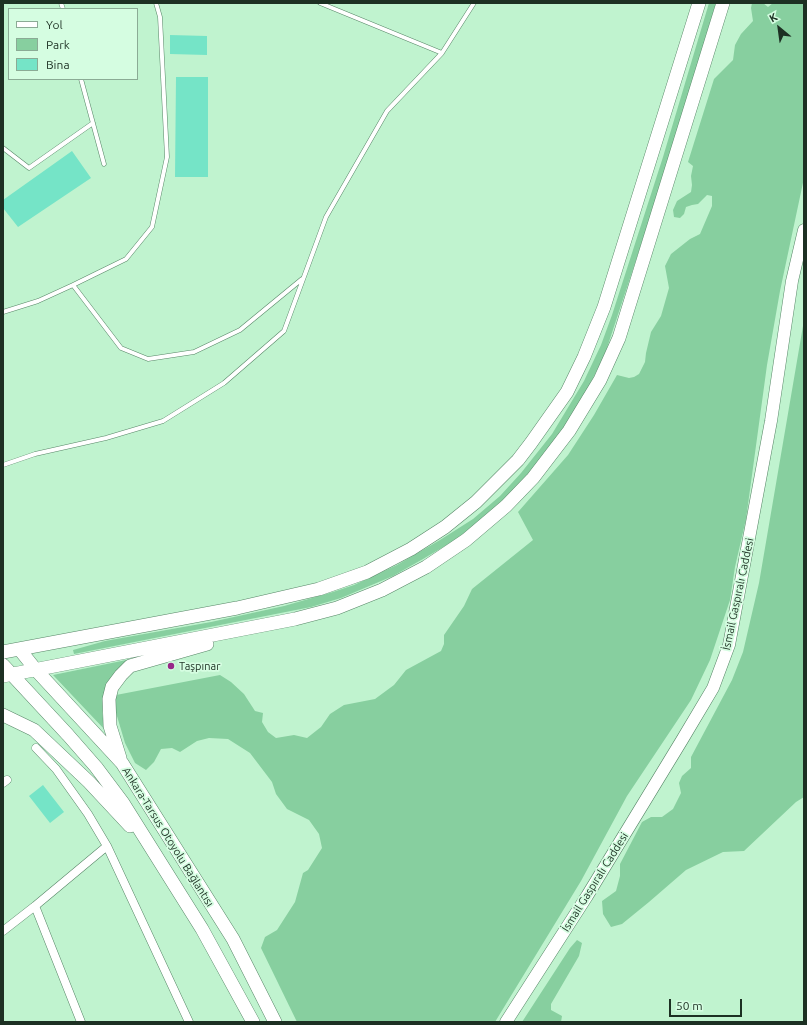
<!DOCTYPE html>
<html>
<head>
<meta charset="utf-8">
<style>
	body { margin:0 }
	#map { position:relative; width:807px; height:1025px; overflow:hidden; background:#c0f3cf; font-family:Ubuntu,sans-serif }
	canvas { display:block }
	.frame { position:absolute; inset:0; border:4px solid #1d3023; pointer-events:none }
	.legend { position:absolute; left:8px; top:8px; width:130px; height:72px; box-sizing:border-box; background:#d5fde1; border:1px solid #8bab95; margin:0; padding:5px 7px; list-style:none; font-size:12px; color:#1d3023 }
	.legend li { display:flex; align-items:center; gap:8px; height:20px }
	.legend b { width:20px; border:1px solid #8bab95 }
	.north { position:absolute; left:759px; top:8px; width:40px; height:40px; -webkit-text-stroke:3px #d5fde1; paint-order:stroke; rotate:331deg; font-size:11px; font-weight:700; line-height:16px; text-align:center; color:#1d3023 }
	.north::after { content:''; display:block; margin:auto; width:14px; height:18px; background:#1d3023; clip-path:polygon(50% 0,100% 100%,50% 72%,0 100%) }
	.scale { position:absolute; left:669px; top:999px; width:73px; height:18px; box-sizing:border-box; border:2px solid #1d3023; border-top:0; padding-left:5px; font-size:12px; line-height:14px; white-space:nowrap; color:#1d3023; -webkit-text-stroke:3px #d5fde1; paint-order:stroke }
</style>
</head>
<body>
<div id="map">
<canvas width="807" height="1025"></canvas>
<div class="frame"></div>
<ul class="legend">
<li><b style="height:5px;background:#fff"></b>Yol</li>
<li><b style="height:11px;background:#87cf9f"></b>Park</li>
<li><b style="height:11px;background:#75e4c7"></b>Bina</li>
</ul>
<div class="north">K</div>
<div class="scale">50 m</div>
</div>
<script>
const g = document.querySelector('canvas').getContext('2d');
g.lineJoin = 'round';
function fillPath(path, color) {
  g.fillStyle = color;
  g.fill(path, 'evenodd');
}
function toPath(rows) {
  const path = new Path2D();
  for (const r of rows) {
    path.moveTo(r[0], r[1]);
    for (let i = 2; i < r.length; i += 2) path.lineTo(r[i], r[i + 1]);
  }
  return path;
}
function trace(path, color, width, dash) {
  g.strokeStyle = color;
  g.lineWidth = width;
  g.lineCap = dash ? 'butt' : 'round';
  g.setLineDash(dash || []);
  g.stroke(path);
}
function label(font, color, halo, rows, align = 'center') {
  g.font = font + ' Ubuntu,sans-serif';
  g.lineWidth = 3.5;
  g.setLineDash([]);
  g.textBaseline = 'middle';
  g.strokeStyle = halo;
  g.fillStyle = color;
  for (const [text, x, y, turn = 0] of rows) {
    g.save();
    g.translate(x, y);
    g.rotate((+turn || 0) * Math.PI / 180);
    g.textAlign = isNaN(turn) ? turn : align;
    if (halo) g.strokeText(text, 0, 0);
    g.fillText(text, 0, 0);
    g.restore();
  }
}
const green = toPath([
	[709,3,716,3,664,175,605,354,585,394,555,442,512,494,479,522,455,540,423,559,393,576,341,598,311,607,74,654,73,650,105,641,211,622,284,606,333,592,354,585,397,565,440,540,473,519,500,496,521,473,552,434,584,381,601,345,612,315,663,157],
	[752,3,763,3,768,7,773,3,804,4,804,178,780,291,767,365,746,519,735,567,730,600,710,660,691,700,627,796,581,881,495,1022,297,1022,261,948,265,937,277,930,295,902,303,873,308,870,322,848,319,834,309,820,287,809,276,794,272,782,250,753,228,739,209,738,197,741,180,752,172,748,161,749,154,762,146,770,135,763,125,743,114,706,116,695,220,675,231,682,244,694,255,711,263,713,262,722,268,732,276,738,294,735,307,738,321,727,330,714,344,705,375,699,394,685,406,670,441,651,444,644,444,635,464,606,472,589,533,540,518,512,568,455,594,415,617,375,629,378,634,377,639,374,645,362,646,353,651,332,661,316,669,288,665,266,671,254,690,239,700,234,712,206,712,196,707,195,698,204,692,205,686,207,684,214,680,218,674,217,673,210,677,201,691,192,692,185,691,176,693,166,688,162,714,79,733,60,735,45,741,34,753,21,751,8],
	[804,320,804,797,796,802,744,851,723,852,686,870,649,902,622,924,611,927,603,914,602,901,616,891,620,876,620,864,642,822,651,817,662,817,673,809,681,793,679,783,682,776,691,768,691,757,732,680,743,652,759,583],
	[141,657,104,695,102,713,105,730,53,675],
	[577,940,582,943,579,956,551,1004,551,1010,562,1016,561,1022,522,1022,570,948]
]);
const building = toPath([
	[170,35,207,36,207,55,170,54],
	[176,77,208,77,208,177,175,177],
	[72,151,91,178,18,227,3,208,3,200],
	[43,785,64,812,50,823,29,796]
]);
const lane = toPath([
	[61,3,63,9],
	[320,3,442,53],
	[81,79,104,164],
	[3,148,29,168,93,123],
	[73,285,126,259,152,227,167,157,160,17,156,3],
	[3,312,38,301,73,285,121,348,148,359,194,352,240,330,302,279],
	[3,465,35,454,106,438,163,421,224,383,284,331,326,217,387,111,442,53,474,3]
]);
const street = toPath([
	[36,748,56,769,88,814,107,846,189,1022],
	[3,783,7,780],
	[35,906,81,1022],
	[3,931,35,906,107,846]
]);
const secondary = toPath([
	[506,1022,587,896,682,740,713,688,729,645,771,421,792,281,804,230]
]);
const primary = toPath([
	[20,650,36,670,122,763,233,939,275,1022],
	[3,652,237,608,319,589,367,572,411,549,445,527,476,502,518,460,531,443,567,392,584,357,604,307,699,3],
	[3,665,68,735,96,767,123,803,202,929,253,1022],
	[3,676,295,619,337,608,382,590,426,567,466,540,506,506,533,478,569,431,600,380,619,338,723,3],
	[3,715,34,730,89,782,130,826],
	[120,758,110,726,109,699,112,687,121,675,130,666,207,644]
]);
const markers = [
	[171,666,4,"#972888"]
];
const streetNames = [
	["İsmail Gaspıralı Caddesi",738,594,-78],
	["Ankara-Tarsus Otoyolu Bağlantısı",168,837,58],
	["İsmail Gaspıralı Caddesi",595,882,-58]
];
const poiNames = [
	["Taşpınar",179,666]
];
fillPath(green, '#87cf9f');
fillPath(building, '#75e4c7');
trace(lane, '#578667', 5);
trace(street, '#578667', 9);
trace(secondary, '#578667', 13);
trace(primary, '#578667', 14);
trace(lane, '#fff', 4);
trace(street, '#fff', 8);
trace(secondary, '#fff', 12);
trace(primary, '#fff', 13);
for (const [x, y, r, color] of markers) {
  const dot = new Path2D();
  dot.arc(x, y, r, 0, 2 * Math.PI);
  g.fillStyle = color;
  g.fill(dot);
  trace(dot, '#d5fde1', 1.5);
}
label('11px', '#1d3023', '#d5fde1', streetNames);
label('11px', '#1d3023', '#d5fde1', poiNames, 'left');
</script>
</body>
</html>
